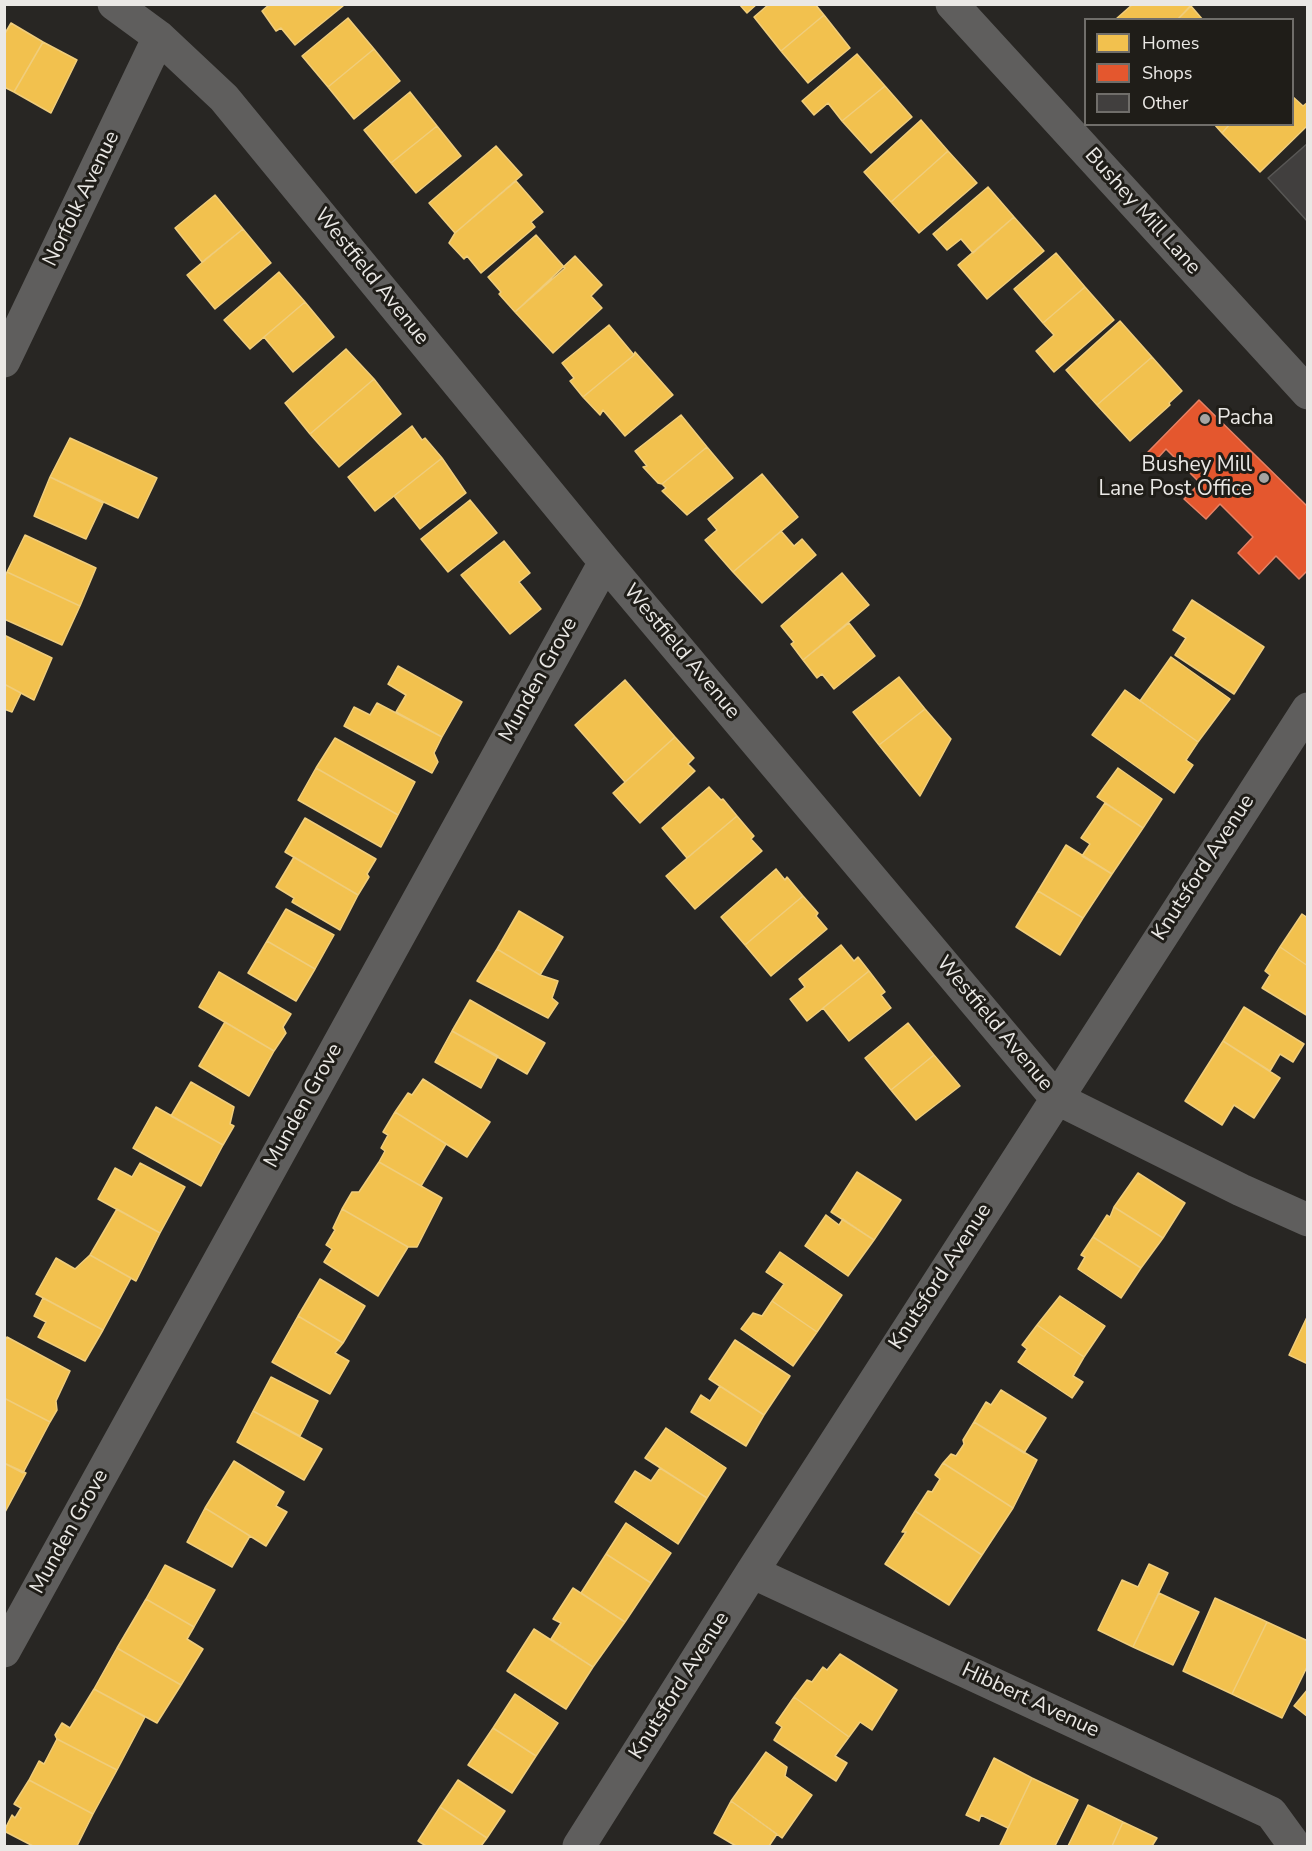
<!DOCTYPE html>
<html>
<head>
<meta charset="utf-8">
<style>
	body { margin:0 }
	#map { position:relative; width:1312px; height:1851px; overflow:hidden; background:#282623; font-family:"Nunito Sans",sans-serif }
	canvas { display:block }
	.frame { position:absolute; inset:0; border:6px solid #eae8e5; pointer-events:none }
	.legend { position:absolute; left:1084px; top:18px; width:210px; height:108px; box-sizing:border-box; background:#1f1d18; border:2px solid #706e6a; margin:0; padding:8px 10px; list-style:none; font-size:18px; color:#eae8e5 }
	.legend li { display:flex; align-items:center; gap:12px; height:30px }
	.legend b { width:30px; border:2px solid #706e6a }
</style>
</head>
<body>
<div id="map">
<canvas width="1312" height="1851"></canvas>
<div class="frame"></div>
<ul class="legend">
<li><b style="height:16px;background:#f2c14e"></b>Homes</li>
<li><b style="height:16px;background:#e4572e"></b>Shops</li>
<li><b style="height:16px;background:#413f3e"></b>Other</li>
</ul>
</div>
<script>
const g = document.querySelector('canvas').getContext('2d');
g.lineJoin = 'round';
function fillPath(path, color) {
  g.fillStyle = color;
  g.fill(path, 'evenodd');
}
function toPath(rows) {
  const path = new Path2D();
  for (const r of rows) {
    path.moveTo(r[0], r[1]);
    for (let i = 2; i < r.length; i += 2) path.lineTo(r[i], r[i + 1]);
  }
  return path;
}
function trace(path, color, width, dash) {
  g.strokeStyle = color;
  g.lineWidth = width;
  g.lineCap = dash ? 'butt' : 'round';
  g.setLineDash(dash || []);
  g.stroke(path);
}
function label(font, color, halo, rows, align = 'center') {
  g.font = font + ' "Nunito Sans",sans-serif';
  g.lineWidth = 6;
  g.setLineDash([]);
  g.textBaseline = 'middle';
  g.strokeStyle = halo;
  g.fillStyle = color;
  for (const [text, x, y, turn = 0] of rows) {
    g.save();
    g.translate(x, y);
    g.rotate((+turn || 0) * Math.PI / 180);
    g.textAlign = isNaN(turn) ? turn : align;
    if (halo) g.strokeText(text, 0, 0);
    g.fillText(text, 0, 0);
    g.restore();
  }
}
const homes = toPath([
	[270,4,342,4,343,6,295,45,281,28,276,31,262,11,270,4],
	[739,4,757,4,747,13,739,4],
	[769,4,815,4,824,15,781,51,754,17,769,4],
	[1133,4,1192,4,1177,20,1116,19,1133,4],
	[1191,6,1203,20,1177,20,1191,6],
	[824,15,850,48,808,83,781,51,824,15],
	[348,18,374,49,328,87,302,56,348,18],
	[11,23,43,42,14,92,4,87,4,35,11,23],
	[43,42,77,60,51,113,14,92,43,42],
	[374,49,400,81,354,119,328,87,374,49],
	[857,54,885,86,842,121,828,103,814,115,802,101,857,54],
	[885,86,912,117,871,153,842,121,885,86],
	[410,92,437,126,391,163,364,130,410,92],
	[1292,96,1303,106,1308,102,1308,125,1260,172,1222,133,1230,124,1292,124,1292,96],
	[921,120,948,151,891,202,864,172,921,120],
	[1214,124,1230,124,1222,133,1214,124],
	[437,126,461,156,416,193,391,163,437,126],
	[496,146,522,175,455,233,429,203,496,146],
	[948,151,977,183,919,233,891,202,948,151],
	[516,181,543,212,531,222,535,227,481,273,467,256,464,259,449,243,455,233,516,181],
	[988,187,1014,217,973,253,961,239,947,250,933,234,988,187],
	[215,195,243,229,202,262,175,228,215,195],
	[1014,217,1044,251,987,299,958,265,1014,217],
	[243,229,271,263,215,309,187,275,243,229],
	[536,235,565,268,515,312,499,294,501,292,488,277,536,235],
	[1056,253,1085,287,1043,323,1014,289,1056,253],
	[575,256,602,285,591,296,602,308,553,353,515,312,575,256],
	[279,272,305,302,250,349,224,320,279,272],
	[1085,287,1114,320,1054,372,1036,351,1054,335,1043,323,1085,287],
	[305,302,334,337,293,372,264,337,305,302],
	[1120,321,1152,357,1097,405,1066,370,1120,321],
	[609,325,634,355,583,397,570,381,574,378,562,363,609,325],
	[346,349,374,379,310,434,285,403,346,349],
	[635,352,673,395,625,436,603,410,600,415,583,397,634,355,635,352],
	[1152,357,1182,391,1169,403,1170,405,1130,441,1097,405,1152,357],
	[374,379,401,414,339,467,310,434,374,379],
	[681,415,707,447,662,484,658,483,643,467,647,466,635,451,681,415],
	[412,426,422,440,425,438,442,458,375,511,348,477,412,426],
	[70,438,157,478,138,518,50,477,70,438],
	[707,447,733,478,687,515,662,491,666,488,662,484,707,447],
	[442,458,466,493,420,529,394,496,442,458],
	[762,474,798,517,733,572,705,540,717,530,708,519,762,474],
	[50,477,103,503,86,539,34,516,50,477],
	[470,500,497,533,448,572,421,539,470,500],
	[781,531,794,546,802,539,816,555,762,603,733,572,781,531],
	[25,535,96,568,80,606,7,572,25,535],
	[504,541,530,573,519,582,541,609,510,634,461,575,504,541],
	[7,572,80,606,62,645,4,619,4,578,7,572],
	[842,573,869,605,803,660,791,644,794,642,781,626,842,573],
	[1192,600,1264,647,1234,694,1175,655,1186,638,1173,630,1192,600],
	[849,623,875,656,834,689,822,674,817,678,803,660,849,623],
	[4,635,52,658,34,700,4,684,4,635],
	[1171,657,1230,699,1198,742,1140,701,1171,657],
	[398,666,462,702,442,737,396,712,406,695,388,684,398,666],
	[899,677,925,709,879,745,853,712,899,677],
	[625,680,675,737,625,782,575,725,625,680],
	[4,684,21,693,12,712,4,709,4,684],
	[1125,690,1198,742,1186,760,1193,765,1174,793,1092,735,1125,690],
	[377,703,442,737,434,753,438,762,432,773,344,726,354,707,370,715,377,703],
	[925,709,951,739,920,796,879,745,925,709],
	[675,737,694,758,688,764,695,771,640,823,613,793,675,737],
	[335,738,415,782,398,815,316,768,335,738],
	[316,768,398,815,381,847,298,800,316,768],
	[1118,768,1162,799,1143,828,1097,797,1118,768],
	[709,787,721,800,723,799,737,816,687,858,662,828,709,787],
	[1105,803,1143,828,1112,874,1082,856,1090,844,1081,838,1105,803],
	[737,816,754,836,751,839,762,851,695,909,666,876,737,816],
	[305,818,376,859,367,874,369,877,358,895,285,852,305,818],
	[1066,845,1112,874,1083,918,1038,891,1066,845],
	[294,857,358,895,340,930,292,902,294,898,276,887,294,857],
	[776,869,785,880,787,877,803,896,745,945,721,917,776,869],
	[1038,891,1083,918,1060,955,1016,927,1038,891],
	[803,896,818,913,816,916,827,929,771,976,745,945,803,896],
	[286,909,334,935,315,969,267,941,286,909],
	[519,911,563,937,540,975,497,949,519,911],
	[1302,914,1308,918,1308,966,1280,947,1302,914],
	[267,941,315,969,296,1001,248,973,267,941],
	[841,945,854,961,858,957,869,971,807,1021,790,999,805,987,799,979,841,945],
	[1280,947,1308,966,1308,1016,1262,988,1270,975,1265,971,1280,947],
	[497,949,540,975,558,981,552,998,558,1003,548,1018,477,981,497,949],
	[869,971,885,992,881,995,891,1008,849,1041,823,1008,869,971],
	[219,972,291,1014,283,1027,286,1033,274,1051,199,1007,219,972],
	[470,1000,545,1043,527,1074,452,1031,470,1000],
	[1244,1007,1304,1044,1293,1062,1280,1054,1270,1071,1223,1041,1244,1007],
	[225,1022,274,1051,249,1096,199,1066,225,1022],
	[908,1023,934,1055,891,1090,865,1058,908,1023],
	[452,1031,498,1056,481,1088,435,1062,452,1031],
	[1223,1041,1280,1078,1254,1118,1234,1105,1222,1125,1185,1101,1223,1041],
	[934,1055,960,1086,916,1120,891,1090,934,1055],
	[423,1079,490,1122,467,1157,395,1112,408,1093,412,1095,423,1079],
	[191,1082,234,1107,230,1124,234,1126,223,1145,171,1116,191,1082],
	[156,1107,223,1145,201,1186,133,1148,156,1107],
	[395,1112,446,1144,421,1186,379,1162,385,1151,381,1148,388,1135,383,1132,395,1112],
	[379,1162,442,1198,417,1247,408,1247,342,1209,352,1192,359,1192,379,1162],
	[140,1163,185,1187,160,1233,98,1199,115,1168,132,1177,140,1163],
	[857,1172,901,1200,874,1240,831,1212,857,1172],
	[1138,1173,1185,1203,1163,1238,1114,1207,1138,1173],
	[1114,1207,1163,1238,1141,1268,1093,1237,1107,1215,1110,1217,1114,1207],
	[117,1209,160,1233,136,1281,90,1255,117,1209],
	[342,1209,408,1247,378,1296,324,1262,332,1249,326,1245,335,1230,333,1228,342,1209],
	[826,1215,839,1225,843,1219,874,1240,848,1276,805,1246,826,1215],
	[1093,1237,1141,1268,1121,1298,1078,1269,1085,1257,1081,1255,1093,1237],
	[780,1252,842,1295,817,1332,772,1301,784,1284,766,1272,780,1252],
	[90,1255,131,1278,103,1330,36,1294,56,1258,75,1269,90,1255],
	[320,1279,365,1306,343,1343,298,1316,320,1279],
	[1060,1296,1105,1326,1084,1357,1037,1325,1060,1296],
	[43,1298,103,1330,85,1361,38,1337,46,1322,34,1316,43,1298],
	[772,1301,817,1332,793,1366,741,1329,753,1313,762,1316,772,1301],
	[1308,1315,1308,1364,1289,1355,1308,1315],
	[298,1316,343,1343,335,1353,349,1361,330,1394,272,1362,298,1316],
	[1037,1325,1084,1357,1073,1376,1083,1382,1072,1398,1018,1362,1027,1349,1022,1345,1037,1325],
	[7,1337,70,1371,56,1401,57,1410,50,1422,4,1398,4,1342,7,1337],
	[735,1340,790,1376,764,1415,709,1379,735,1340],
	[271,1377,318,1401,300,1436,253,1411,271,1377],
	[720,1386,764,1415,746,1446,691,1412,701,1395,710,1401,720,1386],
	[1001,1390,1046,1418,1024,1453,974,1422,986,1402,991,1405,1001,1390],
	[4,1398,50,1422,23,1473,4,1463,4,1398],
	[253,1411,322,1449,304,1480,237,1442,253,1411],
	[974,1422,1037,1460,1013,1508,943,1463,951,1454,956,1456,964,1444,963,1440,974,1422],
	[666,1428,726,1468,707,1498,645,1458,666,1428],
	[234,1461,284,1492,276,1506,287,1512,266,1546,205,1508,234,1461],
	[4,1463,26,1473,4,1514,4,1463],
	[943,1463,1013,1508,982,1555,915,1511,928,1491,932,1492,940,1479,935,1475,943,1463],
	[660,1468,707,1498,678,1544,615,1502,635,1471,651,1481,660,1468],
	[205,1508,250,1536,232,1567,187,1542,205,1508],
	[915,1511,982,1555,949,1605,885,1564,906,1532,902,1532,915,1511],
	[626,1523,671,1553,651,1583,606,1554,626,1523],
	[606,1554,651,1583,625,1622,581,1593,606,1554],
	[1149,1564,1168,1573,1133,1647,1098,1630,1122,1580,1138,1587,1149,1564],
	[165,1565,215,1590,194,1627,146,1599,165,1565],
	[573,1588,625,1622,593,1667,551,1639,561,1623,553,1619,573,1588],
	[1159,1593,1199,1612,1173,1665,1133,1647,1159,1593],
	[1215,1598,1267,1622,1232,1694,1183,1671,1215,1598],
	[146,1599,194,1627,187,1639,203,1649,181,1685,117,1648,146,1599],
	[1267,1622,1308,1641,1308,1665,1282,1718,1232,1694,1267,1622],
	[534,1629,593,1667,566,1709,507,1671,534,1629],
	[117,1648,181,1685,157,1723,94,1689,117,1648],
	[840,1654,897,1690,872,1730,860,1722,849,1737,794,1697,807,1680,812,1682,823,1667,827,1670,840,1654],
	[94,1689,145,1717,117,1770,57,1739,55,1735,62,1723,70,1728,94,1689],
	[1308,1689,1308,1717,1294,1706,1308,1689],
	[515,1694,558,1723,536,1756,493,1728,515,1694],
	[794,1697,849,1737,835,1756,847,1763,836,1781,774,1740,782,1727,776,1723,794,1697],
	[493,1728,536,1756,512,1793,468,1765,493,1728],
	[57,1739,117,1770,93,1814,29,1780,39,1761,44,1764,57,1739],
	[766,1752,787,1767,785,1776,812,1795,782,1838,731,1801,766,1752],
	[994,1758,1032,1778,1008,1828,981,1815,979,1821,966,1815,994,1758],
	[1032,1778,1078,1800,1055,1846,1002,1846,1000,1845,1032,1778],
	[29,1780,93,1814,77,1846,33,1846,4,1831,12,1815,15,1818,21,1808,14,1804,29,1780],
	[458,1780,505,1811,487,1838,440,1807,458,1780],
	[731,1801,777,1834,769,1846,736,1846,714,1833,731,1801],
	[1088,1805,1123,1822,1112,1846,1068,1846,1088,1805],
	[440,1807,487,1838,481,1846,426,1846,418,1841,440,1807],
	[1123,1822,1157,1838,1152,1846,1112,1846,1123,1822]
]);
const shops = toPath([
	[1199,400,1308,507,1308,570,1299,579,1276,556,1259,574,1238,553,1253,537,1220,504,1206,519,1184,499,1200,483,1166,449,1156,460,1148,452,1199,400]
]);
const building = toPath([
	[1308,143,1308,222,1268,178,1308,143]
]);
const minor = toPath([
	[114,4,159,37,224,98,605,562,1056,1098,1241,1190,1308,1220],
	[4,361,159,37],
	[752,1572,1271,1813,1295,1846],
	[4,1651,605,562],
	[579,1846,752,1572,1308,709]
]);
const tertiary = toPath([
	[952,4,1308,393]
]);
const markers = [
	[1205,419,6,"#a6a4a1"],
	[1264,478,6,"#a6a4a1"]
];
const streetNames = [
	["Norfolk Avenue",82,199,-64],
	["Bushey Mill Lane",1142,212,48],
	["Westfield Avenue",371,277,51],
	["Westfield Avenue",681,652,50],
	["Munden Grove",539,680,-61],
	["Knutsford Avenue",1204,868,-57],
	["Westfield Avenue",994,1024,50],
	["Munden Grove",304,1106,-61],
	["Knutsford Avenue",941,1277,-57],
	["Munden Grove",70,1532,-61],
	["Knutsford Avenue",680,1686,-58],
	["Hibbert Avenue",1030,1701,25]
];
const poiNames = [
	["Pacha",1217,419],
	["Bushey Mill",1252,466,"right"],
	["Lane Post Office",1252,490,"right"]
];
fillPath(homes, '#f2c14e');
trace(homes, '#f0cd7b', 1.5);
fillPath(shops, '#e4572e');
trace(shops, '#e68265', 1.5);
fillPath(building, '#413f3e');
trace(building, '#585755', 1.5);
trace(minor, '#5f5e5d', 33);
trace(tertiary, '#5f5e5d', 33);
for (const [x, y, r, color] of markers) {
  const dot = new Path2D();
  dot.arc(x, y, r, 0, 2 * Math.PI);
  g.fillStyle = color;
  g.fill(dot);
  trace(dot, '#1f1d18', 2);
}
label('21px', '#eae8e5', '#1f1d18', streetNames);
label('21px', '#eae8e5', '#1f1d18', poiNames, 'left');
</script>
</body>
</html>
